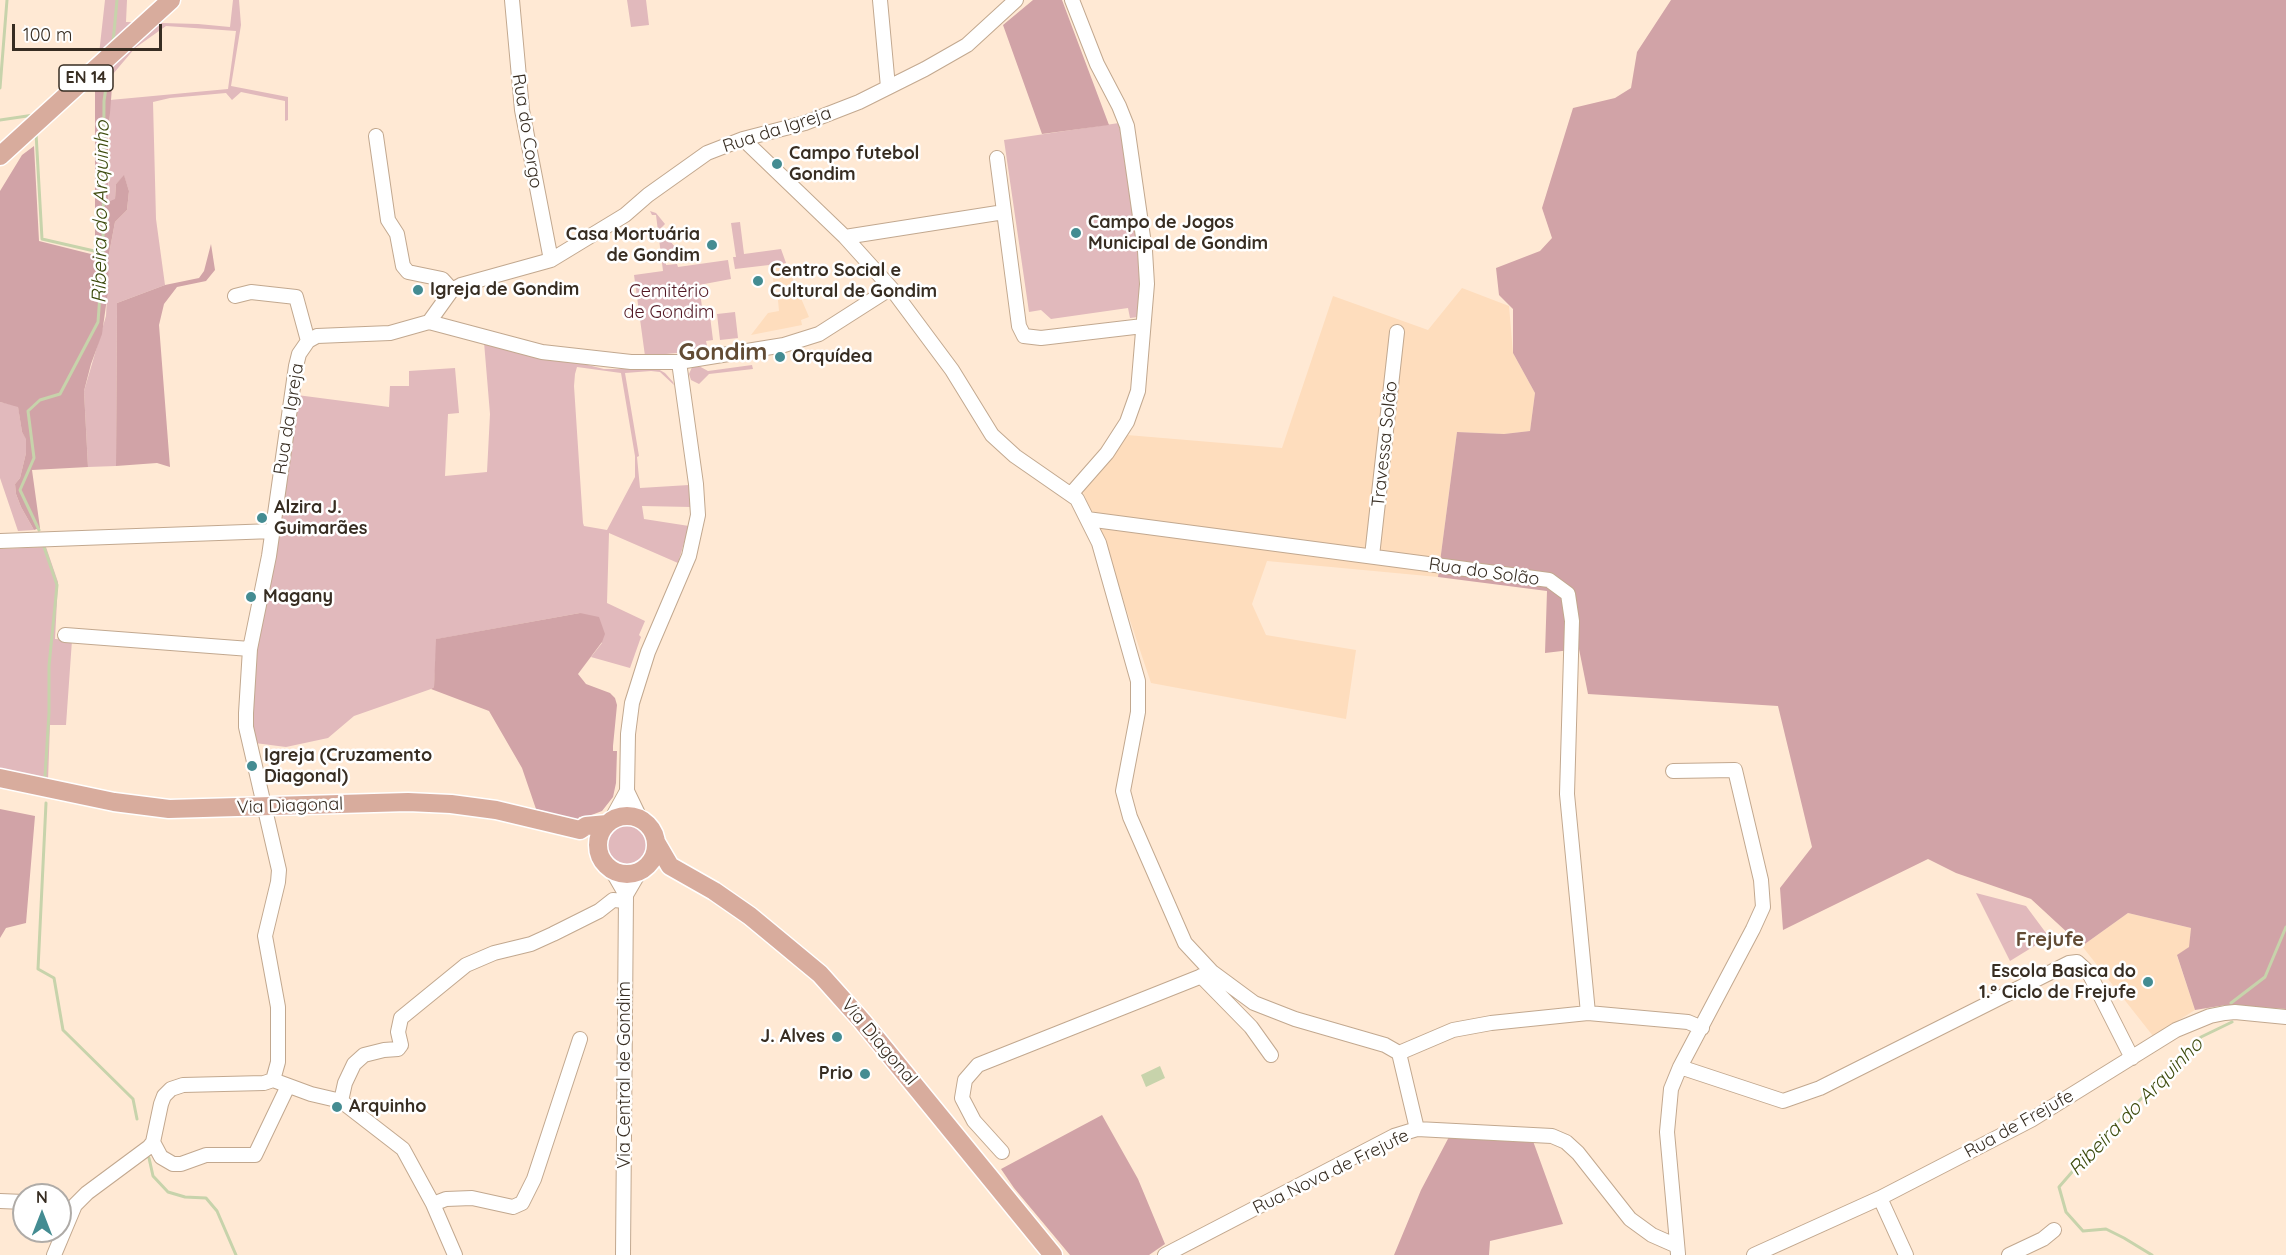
<!DOCTYPE html>
<html>
<head>
<meta charset="utf-8">
<style>
	body { margin:0 }
	#map { position:relative; width:2286px; height:1255px; overflow:hidden; background:#ffe9d4; font-family:Quicksand,sans-serif }
	canvas { display:block }
	.north { position:absolute; left:12px; top:1183px; width:60px; height:60px; box-sizing:border-box; background:#fff; border:2px solid #afaba7; border-radius:50%; rotate:0deg; font-size:16px; font-weight:700; line-height:24px; text-align:center; color:#372d22 }
	.north::after { content:''; display:block; margin:auto; width:21px; height:27px; background:#448c92; clip-path:polygon(50% 0,100% 100%,50% 72%,0 100%) }
	.scale { position:absolute; left:12px; top:24px; width:150px; height:27px; box-sizing:border-box; border:3px solid #372d22; border-top:0; padding-left:8px; font-size:18px; line-height:21px; white-space:nowrap; color:#372d22; -webkit-text-stroke:4px #fff; paint-order:stroke }
</style>
</head>
<body>
<div id="map">
<canvas width="2286" height="1255"></canvas>
<div class="north">N</div>
<div class="scale">100 m</div>
</div>
<script>
const g = document.querySelector('canvas').getContext('2d');
g.lineJoin = 'round';
function fillPath(path, color) {
  g.fillStyle = color;
  g.fill(path, 'evenodd');
}
function toPath(rows) {
  const path = new Path2D();
  for (const r of rows) {
    if (r.length === 3) {
      path.moveTo(r[0] + r[2], r[1]);
      path.arc(r[0], r[1], r[2], 0, 2 * Math.PI);
      continue;
    }
    path.moveTo(r[0], r[1]);
    for (let i = 2; i < r.length; i += 2) path.lineTo(r[i], r[i + 1]);
  }
  return path;
}
function trace(path, color, width, dash) {
  g.strokeStyle = color;
  g.lineWidth = width;
  g.lineCap = dash ? 'butt' : 'round';
  g.setLineDash(dash || []);
  g.stroke(path);
}
function label(font, color, halo, rows, align = 'center') {
  g.font = font + ' Quicksand,sans-serif';
  g.lineWidth = 5;
  g.setLineDash([]);
  g.textBaseline = 'middle';
  g.strokeStyle = halo;
  g.fillStyle = color;
  for (const [text, x, y, turn = 0] of rows) {
    g.save();
    g.translate(x, y);
    g.rotate((+turn || 0) * Math.PI / 180);
    g.textAlign = isNaN(turn) ? turn : align;
    if (halo) g.strokeText(text, 0, 0);
    g.fillText(text, 0, 0);
    g.restore();
  }
}
const built = toPath([
	[786,263,809,317,801,320,802,325,751,335,768,313,779,311,778,300,783,299,781,286,774,286,771,265],
	[1462,288,1509,306,1513,353,1535,393,1530,431,1504,434,1457,432,1438,577,1267,561,1252,604,1266,635,1356,650,1346,719,1151,683,1100,531,1082,490,1127,435,1282,448,1333,296,1428,330],
	[2128,913,2191,928,2190,947,2177,956,2195,1010,2153,1036,2082,946]
]);
const green = toPath([
	[105,0,127,0,126,22,198,24,230,27,233,0,239,0,241,25,231,86,288,97,288,120,285,121,285,101,241,92,232,100,226,93,170,98,153,102,156,219,165,285,117,303,116,466,88,467,84,391,106,316,109,254,115,222,127,210,129,191,124,176,116,184,115,200,108,203,110,100,228,89,236,31,166,26,135,48,113,74,95,90],
	[627,0,646,0,649,25,631,27],
	[1119,123,1144,295,1138,317,1130,318,1128,308,1051,319,1041,310,1029,312,1004,140],
	[650,211,656,213,665,224,660,229,675,247,677,261,666,262,666,265,677,264,678,267,728,260,731,279,699,285,702,307,705,307,706,316,710,316,713,340,706,341,708,350,645,356,634,275,663,271,656,215,652,215],
	[740,222,744,254,781,249,786,263,735,269,733,257,736,257,731,223],
	[735,312,738,338,720,340,717,314],
	[484,342,498,343,604,369,658,369,665,373,673,382,674,385,660,372,651,371,625,373,639,456,637,457,640,488,689,485,691,507,642,506,644,519,689,526,678,563,609,533,607,603,645,621,639,635,641,637,630,668,591,657,602,643,580,613,437,639,434,687,431,689,354,716,328,738,286,747,255,743,251,724,257,649,284,497,297,395,389,407,390,386,409,386,409,371,455,368,459,413,448,414,445,476,487,472,490,414],
	[577,367,621,373,635,456,635,477,607,530,584,526,583,523,574,386,575,374],
	[697,365,708,371,752,365,753,369,709,374,699,384,691,380,689,374,692,367],
	[0,402,18,406,22,432,26,438,26,453,20,478,15,484,16,494,21,507,34,530,18,531,0,478],
	[46,547,58,582,55,639,72,640,66,725,50,725,48,780,0,770,0,549],
	[626,845,22],
	[1976,893,2026,906,2049,937,2010,961]
]);
const forest = toPath([
	[1033,0,1062,0,1109,125,1042,134,1003,25],
	[1671,0,2286,0,2286,1009,2226,1005,2195,1010,2177,955,2189,947,2191,928,2128,913,2082,946,2031,899,1956,873,1928,859,1783,930,1780,888,1812,847,1778,706,1588,694,1579,649,1545,653,1547,591,1438,577,1457,432,1504,434,1530,431,1535,393,1513,353,1513,309,1499,295,1496,268,1540,251,1552,238,1542,208,1573,108,1615,98,1631,88,1637,52],
	[113,74,108,139,108,202,115,199,116,184,124,175,129,191,127,210,115,222,109,254,108,291,102,334,91,364,84,391,88,467,32,470,40,528,34,530,21,507,16,494,15,484,20,478,26,453,26,439,22,432,18,407,0,402,0,191,22,155,34,146,39,241,95,255,95,90],
	[211,244,215,270,206,281,177,287,164,304,159,325,170,467,157,463,116,466,117,303,165,285,199,278,204,271],
	[580,613,599,617,605,634,602,642,578,674,586,684,610,693,615,698,617,705,613,746,613,751,617,751,616,783,613,797,602,811,589,816,579,817,578,820,536,809,522,768,489,711,431,689,434,687,436,639],
	[0,809,35,816,26,923,6,928,0,938],
	[1102,1115,1138,1179,1165,1244,1149,1255,1070,1255,1014,1188,1001,1169],
	[1450,1135,1533,1141,1563,1224,1490,1241,1489,1255,1394,1255,1421,1190]
]);
const water = toPath([
	[1160,1066,1165,1078,1146,1087,1141,1075]
]);
const stream = toPath([
	[113,43,117,0],
	[0,88,7,0],
	[0,120,34,115],
	[36,133,42,239,103,253],
	[39,530,20,490,34,458,28,411,40,400,60,394,98,322,103,253,104,101,109,67],
	[44,547,57,585,49,666,49,713,45,776],
	[46,803,38,969,54,978,63,1030,133,1099,137,1119],
	[2231,1003,2265,977,2286,927],
	[149,1158,153,1176,168,1192,185,1197,206,1198,217,1211,236,1255],
	[2152,1255,2124,1238,2106,1229,2083,1231,2066,1212,2059,1187,2106,1133,2142,1098,2176,1068,2201,1037,2232,1022]
]);
const minor = toPath([
	[512,0,522,110,551,260],
	[880,0,888,87],
	[376,136,388,220,397,234,403,266,408,272,442,279,452,290],
	[743,139,845,237,891,288,952,370,992,435,1015,456,1077,499,1099,543,1138,681,1138,712,1123,791,1130,817,1185,943,1212,972,1254,1003,1295,1019,1385,1045,1399,1053],
	[997,158,1019,326,1024,336,1041,338,1143,326],
	[845,237,1004,212],
	[235,296,251,292,296,297,308,341],
	[429,322,542,352,631,362,679,362,784,345,819,334,891,288],
	[1071,494,1107,453,1127,422,1138,391,1147,284,1145,251,1127,126,1119,106,1097,64,1072,0],
	[1087,519,1549,580,1568,594,1572,621,1567,794,1588,1013],
	[0,541,273,531],
	[1372,556,1397,332],
	[65,635,250,649],
	[1673,771,1735,770,1761,880,1763,907,1753,929,1680,1067,1671,1089,1667,1132,1678,1254],
	[640,818,627,791,628,734,632,703,648,652,689,556,698,515,696,484,679,362],
	[611,820,627,791],
	[611,869,626,895],
	[1201,976,1251,1027,1271,1055],
	[1399,1053,1453,1030,1491,1023,1588,1013,1688,1022,1702,1028],
	[1399,1053,1417,1129],
	[1680,1067,1783,1101,1820,1088,2069,963,2077,962,2089,973,2132,1058],
	[273,1080,278,1062,278,1007,265,936,278,882,279,870,246,727,246,713,250,649,269,556,296,366,299,354,308,341,317,336,390,333,429,322,452,290,461,285,551,260,625,215,648,195,707,153,743,139,805,123,859,102,925,69,967,45,1016,0],
	[341,1101,345,1083,354,1064,364,1055,384,1050,398,1049,401,1045,398,1032,401,1018,466,965,494,953,531,944,553,934,599,911,613,900,626,901],
	[153,1142,161,1157,173,1164,181,1164,206,1155,255,1155,288,1086],
	[1002,1152,974,1121,962,1098,965,1080,978,1065,1212,972],
	[1880,1198,1906,1255],
	[0,1201,24,1202],
	[433,1204,446,1199,472,1198,513,1207,522,1203,534,1179,580,1039],
	[54,1255,75,1205,87,1193,149,1147,153,1142,161,1104,164,1096,171,1089,183,1085,264,1083,273,1080,311,1094,341,1101,403,1149,433,1204,455,1255],
	[623,1255,626,895,640,871],
	[1165,1255,1394,1136,1417,1129,1552,1136,1566,1142,1578,1153,1630,1219,1652,1235,1677,1246],
	[1754,1255,1880,1198,2031,1120,2176,1030,2210,1016,2225,1013,2235,1012,2286,1017],
	[2009,1255,2043,1239,2054,1230]
]);
const major = toPath([
	[0,156,171,0],
	[0,778,114,802,169,809,408,802,451,804,496,810,580,830,586,826,607,824],
	[627,845,29],
	[656,842,670,866,714,891,750,916,820,974,862,1021,1053,1255]
]);
const markers = [
	[777,164,6,"#448c92"],
	[1076,233,6,"#448c92"],
	[712,245,6,"#448c92"],
	[758,281,6,"#448c92"],
	[418,290,6,"#448c92"],
	[780,357,6,"#448c92"],
	[262,518,6,"#448c92"],
	[251,597,6,"#448c92"],
	[252,766,6,"#448c92"],
	[2148,982,6,"#448c92"],
	[837,1037,6,"#448c92"],
	[865,1074,6,"#448c92"],
	[337,1107,6,"#448c92"]
];
const shields = [
	[86,78,54]
];
const shieldNames = [
	["EN 14",86,78]
];
const streetNames = [
	["Rua da Igreja",777,130,-18],
	["Rua do Corgo",527,131,81],
	["Rua da Igreja",289,419,-81],
	["Travessa Solão",1385,444,-84],
	["Rua do Solão",1484,572,8],
	["Via Diagonal",290,806,-2],
	["Via Diagonal",879,1042,50],
	["Via Central de Gondim",625,1075,-90],
	["Rua de Frejufe",2019,1124,-29],
	["Rua Nova de Frejufe",1331,1172,-26]
];
const poiNames = [
	["Campo futebol",789,154],
	["Gondim",789,175],
	["Campo de Jogos",1088,223],
	["Municipal de Gondim",1088,244],
	["Casa Mortuária",700,235,"right"],
	["de Gondim",700,256,"right"],
	["Centro Social e",770,271],
	["Cultural de Gondim",770,292],
	["Igreja de Gondim",430,290],
	["Orquídea",792,357],
	["Alzira J.",274,508],
	["Guimarães",274,529],
	["Magany",263,597],
	["Igreja (Cruzamento",264,756],
	["Diagonal)",264,777],
	["Escola Basica do",2136,972,"right"],
	["1.º Ciclo de Frejufe",2136,993,"right"],
	["J. Alves",825,1037,"right"],
	["Prio",853,1074,"right"],
	["Arquinho",349,1107]
];
const parkNames = [
	["Cemitério",669,292],
	["de Gondim",669,313]
];
const waterNames = [
	["Ribeira do Arquinho",101,212,-89],
	["Ribeira do Arquinho",2136,1107,-46]
];
const neighbourhoodNames = [
	["Frejufe",2050,940]
];
const districtNames = [
	["Gondim",723,353]
];
fillPath(built, '#feddbd');
fillPath(green, '#e1b9bc');
fillPath(forest, '#d1a3a7');
fillPath(water, '#c7d3ab');
trace(stream, '#c7d3ab', 3);
trace(minor, '#c2a88f', 16);
trace(major, '#fff', 21);
trace(minor, '#fff', 14);
trace(major, '#d8ac9d', 18);
for (const [x, y, r, color] of markers) {
  const dot = new Path2D();
  dot.arc(x, y, r, 0, 2 * Math.PI);
  g.fillStyle = color;
  g.fill(dot);
  trace(dot, '#fff', 2);
}
for (const [x, y, w] of shields) {
  const box = new Path2D();
  box.roundRect(x - w / 2, y - 13, w, 26, 4.5);
  g.fillStyle = '#fff';
  g.fill(box);
  trace(box, '#372d22', 1.5);
}
label('bold 16px', '#372d22', null, shieldNames);
label('18px', '#372d22', '#fff', streetNames);
label('bold 18px', '#372d22', '#fff', poiNames, 'left');
label('18px', '#511823', '#fff', parkNames);
label('italic 20px', '#3d4b0d', '#fff', waterNames);
label('bold 20px', '#624c35', '#fff', neighbourhoodNames);
label('bold 24px', '#624c35', '#fff', districtNames);
</script>
</body>
</html>
